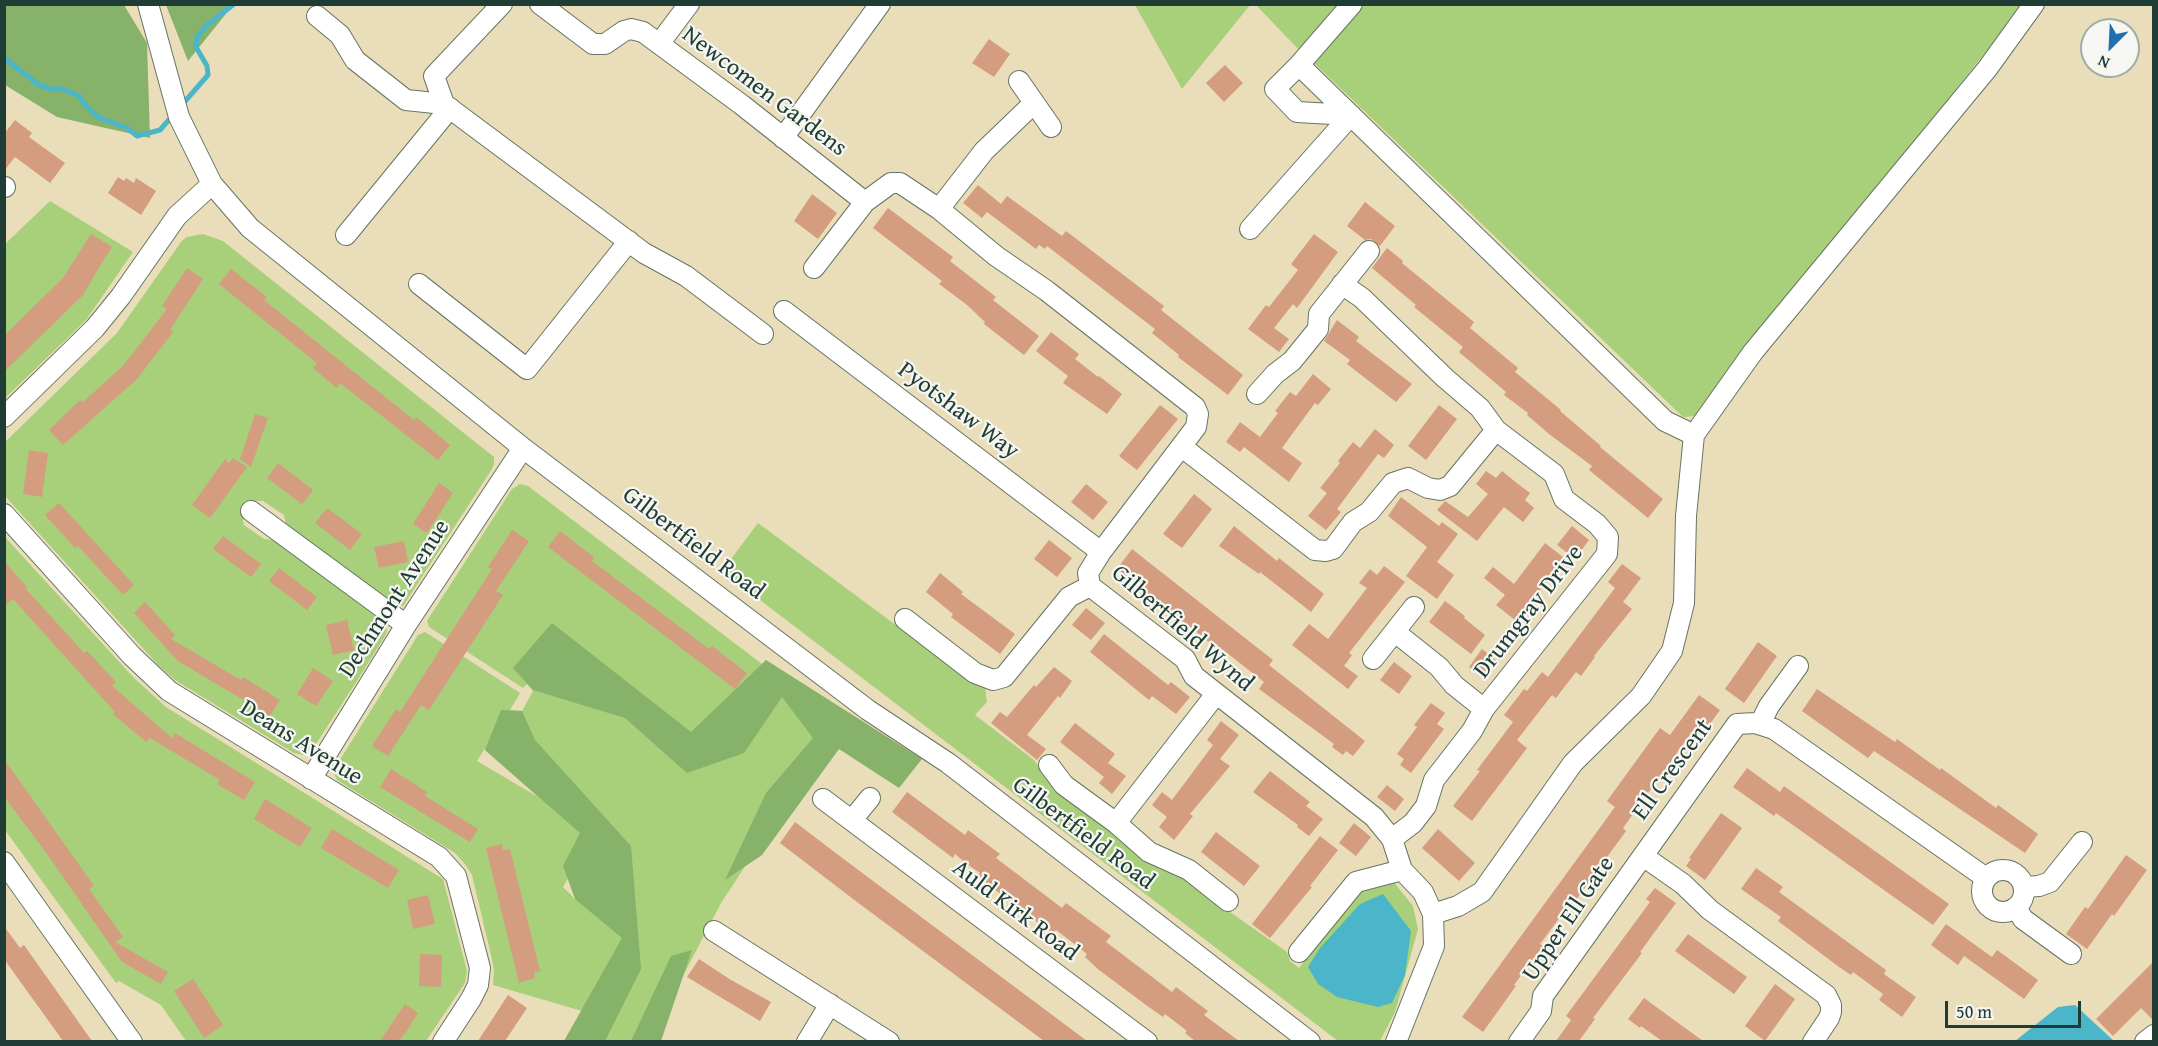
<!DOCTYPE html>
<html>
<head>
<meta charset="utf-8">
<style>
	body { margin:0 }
	#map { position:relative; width:2158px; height:1046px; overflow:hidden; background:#eaddb9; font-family:"Gentium Book Plus",serif }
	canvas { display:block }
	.frame { position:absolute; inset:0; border:6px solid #1f3d34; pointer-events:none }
	.north { position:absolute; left:2080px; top:18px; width:60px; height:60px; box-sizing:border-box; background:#f6f6f2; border:2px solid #a0aca6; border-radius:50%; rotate:204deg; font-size:16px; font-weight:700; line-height:24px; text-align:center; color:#1f3d34 }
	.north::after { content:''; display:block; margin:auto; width:21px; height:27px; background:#1f6fb2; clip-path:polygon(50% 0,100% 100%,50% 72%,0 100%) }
	.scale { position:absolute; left:1945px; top:1001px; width:136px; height:27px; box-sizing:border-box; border:3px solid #1f3d34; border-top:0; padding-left:8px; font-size:18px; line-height:21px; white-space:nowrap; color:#1f3d34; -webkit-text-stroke:4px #f6f6f2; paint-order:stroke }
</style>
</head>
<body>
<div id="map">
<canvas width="2158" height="1046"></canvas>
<div class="frame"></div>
<div class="north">N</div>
<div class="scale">50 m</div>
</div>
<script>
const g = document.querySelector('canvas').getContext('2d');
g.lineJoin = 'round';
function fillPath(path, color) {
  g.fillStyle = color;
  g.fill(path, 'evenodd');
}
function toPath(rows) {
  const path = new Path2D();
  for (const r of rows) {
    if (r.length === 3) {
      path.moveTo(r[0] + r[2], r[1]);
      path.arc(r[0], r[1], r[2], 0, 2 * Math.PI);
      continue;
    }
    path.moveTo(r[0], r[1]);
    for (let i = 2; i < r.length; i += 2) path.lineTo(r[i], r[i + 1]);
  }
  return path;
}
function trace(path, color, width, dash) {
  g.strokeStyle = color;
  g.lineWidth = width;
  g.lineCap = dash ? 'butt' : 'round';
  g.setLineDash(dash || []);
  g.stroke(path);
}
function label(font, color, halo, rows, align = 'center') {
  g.font = font + ' "Gentium Book Plus",serif';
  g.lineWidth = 4.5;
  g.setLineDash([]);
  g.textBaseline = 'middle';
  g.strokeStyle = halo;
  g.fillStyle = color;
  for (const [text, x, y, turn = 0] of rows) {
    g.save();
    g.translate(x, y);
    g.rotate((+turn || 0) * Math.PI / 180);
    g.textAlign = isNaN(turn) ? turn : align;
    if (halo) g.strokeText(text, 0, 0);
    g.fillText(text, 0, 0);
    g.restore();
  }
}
const green = toPath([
	[1135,5,1250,5,1182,89],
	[1256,5,1341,5,1301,52],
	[1364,5,2023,5,1696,416,1683,417,1313,62],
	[50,201,133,252,86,320,5,398,5,244],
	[203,234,223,241,494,457,494,464,492,469,403,606,394,605,286,526,284,515,263,501,248,501,241,511,244,525,264,539,274,540,386,624,387,631,385,636,360,676,314,747,303,755,294,753,175,680,159,666,5,496,4,443,117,333,181,242,187,237],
	[520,484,528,486,762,664,766,660,846,713,721,903,649,1041,564,1041,582,1011,493,985,494,970,491,955,472,875,465,864,455,853,337,780,333,771,418,635,425,632,520,693,510,710,522,711,533,691,527,684,523,688,429,627,427,621,512,489],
	[485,748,485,750,538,797,477,761],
	[584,850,575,899,563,887],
	[758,523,970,680,985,688,987,702,975,715,1034,760,1039,767,1176,869,1230,912,1287,952,1290,961,1299,968,1363,886,1392,880,1413,906,1418,929,1395,1012,1380,1041,1338,1041,722,571],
	[4,536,134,678,166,707,443,879,467,971,465,983,426,1041,186,1041,161,1005,119,981,116,983,5,830]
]);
const forest = toPath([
	[4,5,124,5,147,43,150,138,57,117,5,85],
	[166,5,233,5,188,61],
	[552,623,691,732,766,660,922,759,899,788,839,749,762,855,725,880,766,793,813,738,782,697,744,753,687,773,625,718,533,690,513,668],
	[501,710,522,711,535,740,631,846,641,969,605,1041,564,1041,622,938,575,899,563,866,580,833,485,750],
	[692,950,661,1041,631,1041,671,956]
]);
const water = toPath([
	[1383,894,1411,931,1405,975,1392,1003,1378,1007,1337,997,1318,984,1308,967,1320,948,1360,904],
	[2075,1005,2114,1041,2015,1041,2058,1007]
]);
const stream = toPath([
	[4,58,39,85,52,89,63,89,79,96,86,106,98,117,127,128,137,136,160,130,174,114],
	[180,107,208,75,207,66,196,47,197,37,206,26,234,4]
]);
const building = toPath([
	[989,39,1010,54,994,77,972,63],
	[1225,65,1243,83,1224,102,1206,83],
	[15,120,32,133,29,137,65,163,50,183,15,157,4,171,4,134],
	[118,177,124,181,126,178,134,183,136,178,156,191,141,215,108,193],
	[978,185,1001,204,1007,196,1062,236,1066,231,1164,306,1161,310,1243,375,1228,395,1178,357,1179,355,1152,333,1155,329,1047,246,1045,249,1039,245,1036,249,987,212,982,218,963,203],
	[812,194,837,213,818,239,794,221],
	[1365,202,1395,226,1380,246,1371,239,1365,240,1347,226],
	[888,208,953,257,950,261,996,297,993,300,1039,336,1024,355,984,324,985,322,967,305,939,284,942,281,873,228],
	[91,234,112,247,100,266,83,295,4,372,4,336,63,278],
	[1314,234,1338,252,1297,308,1293,304,1274,328,1289,339,1279,352,1248,329,1266,305,1269,307,1298,270,1291,264],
	[1387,248,1403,261,1402,263,1474,322,1470,328,1518,368,1515,372,1561,410,1560,411,1601,446,1600,447,1663,499,1648,518,1589,470,1592,466,1549,434,1527,415,1528,413,1504,395,1506,392,1459,352,1463,347,1414,307,1416,305,1372,268],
	[187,268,203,279,170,330,173,332,137,379,63,445,49,430,80,400,83,402,123,366,167,309,162,306],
	[231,269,267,297,264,300,414,420,416,417,450,445,438,460,340,383,337,388,313,368,317,363,219,284],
	[1337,320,1359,337,1356,341,1412,384,1396,402,1347,364,1350,360,1324,341],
	[1051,332,1079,354,1075,359,1098,377,1099,376,1122,394,1107,414,1063,383,1068,376,1036,351],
	[1313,374,1331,389,1318,405,1315,403,1282,448,1302,463,1289,482,1244,447,1240,452,1226,442,1240,422,1260,437,1278,413,1275,411,1290,392,1296,396],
	[1160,405,1178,419,1137,470,1119,456],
	[1439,405,1457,419,1426,460,1408,446],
	[255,414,268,418,251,467,240,459],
	[1375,429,1394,445,1384,458,1378,454,1337,509,1341,512,1326,530,1308,516,1327,493,1320,488,1340,463,1338,461,1353,442,1360,448],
	[29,450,48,453,42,497,23,494],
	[233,458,247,467,210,518,192,505,225,459,229,463],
	[278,463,313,490,302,504,267,478],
	[1486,471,1496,478,1502,471,1518,484,1530,493,1525,500,1534,508,1523,522,1504,507,1477,541,1437,510,1445,501,1468,517,1488,494,1476,484],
	[439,483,453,493,427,533,413,524],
	[1086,484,1108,502,1093,520,1071,502],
	[1194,494,1212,509,1182,548,1163,534],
	[1401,497,1439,526,1442,522,1458,534,1437,562,1454,575,1437,599,1406,576,1427,547,1388,516],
	[59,503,134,585,123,595,78,546,75,548,45,515],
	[327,508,362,534,350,550,315,523],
	[1234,526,1277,561,1279,558,1324,594,1311,612,1260,572,1259,574,1219,546],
	[1572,526,1589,540,1575,559,1557,545],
	[512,530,529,541,496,591,503,595,429,710,421,705,388,756,372,746,396,709,400,712,492,569,488,567],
	[560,531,594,557,592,561,709,649,712,646,747,673,735,689,548,547],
	[223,536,261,564,251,577,213,549],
	[1049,540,1072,558,1057,577,1034,559],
	[404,541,408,562,379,568,374,547],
	[1545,543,1563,557,1547,578,1549,579,1515,620,1496,605,1505,595,1484,578,1493,567,1514,584],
	[1132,549,1273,660,1269,665,1365,741,1353,756,1346,751,1343,755,1332,747,1334,744,1259,689,1264,682,1213,642,1211,644,1194,630,1117,569],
	[4,561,27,587,25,588,84,653,87,651,116,682,112,686,172,738,175,733,255,782,244,800,217,784,220,780,150,738,146,742,113,714,115,712,13,599,4,606],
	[1622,564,1641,578,1623,602,1632,609,1594,656,1595,657,1581,676,1576,672,1556,698,1552,695,1517,740,1527,748,1472,821,1453,806,1480,771,1477,770,1513,722,1504,715,1524,689,1527,691,1542,672,1548,677,1615,588,1608,582],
	[1384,566,1405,582,1349,653,1352,655,1344,666,1358,676,1348,689,1292,645,1309,624,1328,639,1367,588,1359,583,1370,569,1377,575],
	[279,568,317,597,307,610,269,581],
	[940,573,963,592,961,594,1015,634,1000,654,951,617,953,614,926,592],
	[1445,601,1465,616,1464,618,1485,635,1471,654,1429,622],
	[145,602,175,635,171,639,241,680,243,677,280,700,270,716,178,661,134,613],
	[1086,608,1105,623,1091,640,1072,625],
	[347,620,354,650,333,655,326,625],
	[1104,634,1168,685,1171,682,1190,697,1176,714,1152,696,1149,700,1090,652],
	[1758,642,1777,656,1744,703,1725,689],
	[1482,649,1496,660,1483,677,1469,667],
	[1394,662,1412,676,1399,694,1380,680],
	[1054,667,1072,681,1060,698,1058,696,1027,735,1046,749,1037,760,991,723,1000,712,1007,717,1034,685,1036,687],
	[313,668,333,681,316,706,297,694],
	[1817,689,1895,742,1897,739,1940,770,1941,768,1996,808,1998,805,2038,834,2025,853,1874,751,1868,758,1802,711],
	[1699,695,1720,710,1702,735,1694,729,1623,828,1626,831,1566,914,1564,912,1540,944,1543,946,1514,985,1516,986,1483,1032,1462,1017,1615,807,1607,801,1660,728,1670,735],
	[1431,703,1445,713,1437,724,1444,729,1411,773,1400,765,1404,759,1397,754,1417,727,1414,725],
	[1221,721,1239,735,1220,759,1230,766,1190,814,1193,816,1174,840,1159,827,1167,817,1152,805,1162,792,1172,800,1213,745,1207,740],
	[1075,723,1115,754,1108,763,1126,776,1112,794,1099,783,1104,777,1060,742],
	[4,759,94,886,89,889,123,937,115,942,168,972,161,984,122,962,45,851,11,806,4,796],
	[1747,768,1780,792,1784,786,1949,904,1933,925,1776,813,1774,816,1733,787],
	[391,769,427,792,425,796,478,829,470,842,380,787],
	[1270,771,1310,802,1306,806,1323,819,1309,836,1297,827,1298,825,1253,792],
	[1387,785,1404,799,1395,811,1377,797],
	[907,792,965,835,968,830,1000,854,996,858,1062,908,1066,903,1111,936,1106,942,1172,992,1176,987,1208,1011,1204,1015,1239,1041,1195,1041,1185,1033,1187,1031,1165,1014,1163,1017,1146,1005,1099,970,1085,957,1087,954,1072,942,1056,930,1053,934,977,876,980,873,967,864,955,854,953,858,892,812],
	[265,799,312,828,300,847,254,819],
	[1721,813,1742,828,1705,880,1686,866,1691,859,1689,858],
	[795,822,841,857,1087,1041,1044,1041,857,902,780,843],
	[1354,823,1371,837,1356,856,1339,843],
	[332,829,399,870,388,888,321,848],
	[1438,829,1475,863,1459,881,1422,848],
	[1216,832,1260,866,1244,886,1201,852],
	[1320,836,1338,850,1310,886,1312,887,1270,938,1252,924],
	[502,844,503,850,510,849,540,971,534,972,535,978,519,983,486,848],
	[2126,855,2147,870,2114,916,2112,914,2087,949,2066,934,2085,907,2088,909],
	[1756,868,1783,887,1779,892,1886,970,1884,974,1916,997,1902,1017,1879,1000,1883,994,1853,972,1851,975,1839,967,1778,921,1781,917,1741,889],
	[1655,888,1676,903,1640,952,1642,953,1593,1018,1595,1019,1579,1041,1556,1041,1571,1020,1566,1016,1650,902,1646,899],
	[428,895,435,924,413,929,407,900],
	[1946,924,1992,957,1997,950,2038,980,2024,999,1964,956,1958,965,1931,945],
	[4,926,20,948,24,945,92,1041,63,1041,4,959],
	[1688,934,1747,977,1734,994,1675,951],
	[420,954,442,955,441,987,419,986],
	[699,959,731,980,771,1002,760,1021,687,977],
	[2154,961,2154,1021,2141,1008,2113,1036,2096,1019],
	[193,979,223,1025,204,1038,174,991],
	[1775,984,1795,999,1765,1041,1745,1026],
	[508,995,527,1008,505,1041,478,1041],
	[1644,998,1670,1017,1703,1041,1662,1041,1641,1026,1640,1028,1628,1019],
	[405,1004,418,1013,406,1032,399,1041,380,1041]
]);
const minor = toPath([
	[148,4,179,117,212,184,250,228,523,448,868,710,948,763,1310,1042],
	[540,4,593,44,605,44,624,31,631,29,643,32,742,105,865,202],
	[1352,4,1299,65,1665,421,1694,435],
	[317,16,340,35,355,60,406,100,444,104,644,253,686,276,763,334],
	[659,44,689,4],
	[1019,81,1051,127],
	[444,104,434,76,502,4],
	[783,138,880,4],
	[4,187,5,187],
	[939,209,984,151,1034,103],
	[1250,229,1351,115,1297,112,1275,89,1299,65],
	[346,235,450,108],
	[814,268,865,202,891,183,900,183,939,209,996,256,1047,291,1195,407,1198,414,1196,427,1101,552,1088,573,1090,586,1185,659,1194,676,1374,817,1392,839,1402,870,1423,892,1433,914,1434,946,1396,1042],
	[419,284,527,369,629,241],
	[1342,284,1362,298,1445,378,1480,408,1496,430,1554,474,1564,499,1597,524,1608,537,1607,554,1484,709,1472,731,1434,780,1426,806,1413,823,1392,839],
	[784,311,1101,552],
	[1257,394,1275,374,1292,361,1318,329,1319,314,1369,251],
	[4,417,95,328,121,296,177,216,212,184],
	[1182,447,1315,550,1326,551,1333,549,1353,522,1369,512,1393,483,1408,478,1428,488,1440,490,1450,486,1496,430],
	[251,511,406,625],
	[4,514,132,656,169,691,439,857,456,876,480,968,478,985,471,999,443,1042],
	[905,619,975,673,993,680,1004,677,1069,597,1090,586],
	[1395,632,1439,667,1454,685,1484,709],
	[1373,659,1414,607],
	[1760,724,1769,706,1798,666],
	[1049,765,1064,785,1116,823,1149,852,1189,870,1228,901],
	[311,779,406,625,523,448],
	[823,799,1147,1042],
	[852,820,870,798],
	[1116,823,1216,694],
	[1643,856,1683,884,1710,910,1826,995,1831,1005,1831,1012,1829,1018,1813,1042],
	[4,862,132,1042],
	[2003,891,21],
	[2024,887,2039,886,2050,882,2082,842],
	[2016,907,2023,919,2071,954],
	[1433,914,1458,906,1482,892,1573,763,1641,696,1672,651,1684,603,1686,516,1694,435,1753,352,1987,69,2034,4],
	[714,931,889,1042],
	[1299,952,1356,882,1402,870],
	[807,1042,830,1004],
	[1519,1042,1541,1011,1543,996,1737,724,1755,723,1774,729,1986,878],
	[2145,1042,2154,1035]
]);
const streetNames = [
	["Newcomen Gardens",764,92,37],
	["Pyotshaw Way",958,411,37],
	["Gilbertfield Road",693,544,37],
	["Dechmont Avenue",395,599,-57],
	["Drumgray Drive",1529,612,-52],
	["Gilbertfield Wynd",1182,629,41],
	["Deans Avenue",301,743,32],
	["Ell Crescent",1673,770,-54],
	["Gilbertfield Road",1083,834,37],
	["Auld Kirk Road",1015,911,37],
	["Upper Ell Gate",1569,919,-56]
];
fillPath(green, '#a8cf7a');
fillPath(forest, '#86b26a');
fillPath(water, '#4bb5c9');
trace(stream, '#4bb5c9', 5);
fillPath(building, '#d59d7f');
trace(minor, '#667563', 22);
trace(minor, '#fff', 20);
label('24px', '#1f3d34', '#f6f6f2', streetNames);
</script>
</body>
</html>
